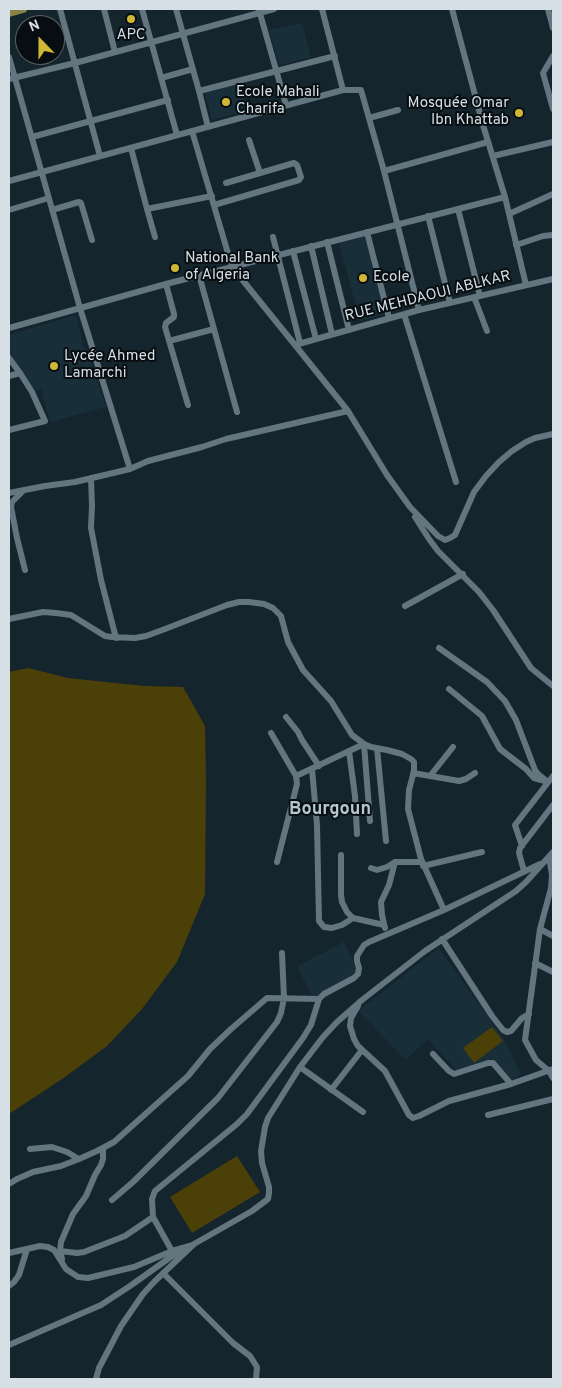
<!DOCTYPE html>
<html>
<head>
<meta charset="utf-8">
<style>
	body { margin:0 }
	#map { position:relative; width:562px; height:1388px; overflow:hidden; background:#15252d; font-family:Overpass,sans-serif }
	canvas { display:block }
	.frame { position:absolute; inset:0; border:10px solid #d5dfe5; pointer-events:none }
	.north { position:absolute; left:15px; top:15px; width:50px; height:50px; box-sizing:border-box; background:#070d10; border:1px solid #596165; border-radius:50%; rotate:338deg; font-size:14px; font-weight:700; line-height:20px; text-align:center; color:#d5dfe5 }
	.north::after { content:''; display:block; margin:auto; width:18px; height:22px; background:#d0b736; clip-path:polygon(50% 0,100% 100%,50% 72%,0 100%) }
</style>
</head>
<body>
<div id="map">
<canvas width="562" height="1388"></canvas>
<div class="frame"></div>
<div class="north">N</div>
</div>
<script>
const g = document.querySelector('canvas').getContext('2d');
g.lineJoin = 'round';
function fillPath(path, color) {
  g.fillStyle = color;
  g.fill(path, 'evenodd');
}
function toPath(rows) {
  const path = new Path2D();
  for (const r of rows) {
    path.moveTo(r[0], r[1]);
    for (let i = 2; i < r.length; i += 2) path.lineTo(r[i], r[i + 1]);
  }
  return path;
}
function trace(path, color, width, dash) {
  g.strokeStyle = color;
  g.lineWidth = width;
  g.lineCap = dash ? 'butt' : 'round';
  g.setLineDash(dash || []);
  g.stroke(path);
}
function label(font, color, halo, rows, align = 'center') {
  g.font = font + ' Overpass,sans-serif';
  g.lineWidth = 4;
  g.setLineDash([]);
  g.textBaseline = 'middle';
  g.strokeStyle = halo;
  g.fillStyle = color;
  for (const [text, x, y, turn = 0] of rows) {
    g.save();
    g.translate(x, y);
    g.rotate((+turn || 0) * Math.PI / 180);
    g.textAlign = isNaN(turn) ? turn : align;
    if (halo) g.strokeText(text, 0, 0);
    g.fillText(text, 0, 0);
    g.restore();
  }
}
const built = toPath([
	[302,23,311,57,279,65,269,30],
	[238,84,246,111,212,120,205,93],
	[366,236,385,314,360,321,339,243],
	[76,315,84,349,86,348,106,407,50,422,41,389,35,391,9,354,9,335],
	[344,942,356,967,356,973,316,997,312,996,297,966],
	[439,948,507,1044,521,1074,513,1080,492,1059,457,1071,428,1039,406,1060,358,1011]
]);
const green = toPath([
	[28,668,68,678,144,686,183,687,205,726,206,781,205,894,177,962,142,1009,107,1046,65,1077,9,1114,9,672],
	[492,1027,503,1041,474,1063,463,1048],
	[237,1156,260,1192,192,1233,170,1197]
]);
const minor = toPath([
	[60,9,100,156],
	[104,9,115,52],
	[142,9,177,135],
	[176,9,199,91,335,56],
	[322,9,343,90],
	[452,9,483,125,505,197,526,285],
	[548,9,553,28],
	[259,10,286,105],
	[553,56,543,73,553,109],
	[9,57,80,308,130,469],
	[161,78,193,69],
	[9,79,75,63,274,9],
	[199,91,208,127],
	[369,118,398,110],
	[192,131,232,267,295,345,419,310,553,279],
	[32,137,168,100],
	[249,140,260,173],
	[131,148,147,209,212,196],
	[493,156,553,142],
	[384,171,488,142],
	[9,181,343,90,361,90,384,171,419,310],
	[214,205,299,180,301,177,297,165,294,163,226,183],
	[147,209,155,237],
	[458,209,480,296],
	[9,210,49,198],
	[52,210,79,202,81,203,92,240],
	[509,214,553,194],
	[428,216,450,303],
	[367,232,389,318],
	[273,237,300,343],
	[327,242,349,330],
	[516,245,543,236,553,235],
	[311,246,332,334],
	[293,251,316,339],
	[199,275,237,412],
	[166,284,174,314,174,317,166,323,165,327,188,405],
	[474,297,487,331],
	[404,314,456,482],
	[9,328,166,284,505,197],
	[169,341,214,329],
	[295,345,348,411,387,475,410,507,438,536,445,540,450,538,455,535,474,492,486,476,499,462,512,451,526,442,535,438,553,434],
	[9,358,20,373,32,392,45,421,9,430],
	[9,376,20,373],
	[91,478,92,506,91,528,101,580,116,638],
	[24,490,12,502,11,507,17,538,25,570],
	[9,493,45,486,75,482,130,469,148,461,202,447,226,439,348,411],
	[415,517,429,539,438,551,479,592,493,610,531,668,553,686],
	[405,606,463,574],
	[9,619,43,612,56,613,71,615,105,636,112,637,135,638,146,636,165,629,227,605,239,602,249,602,264,604,273,608,281,616,288,642,303,670,331,701,352,735,364,744,371,747,387,750,402,754,411,759,414,762,414,771,409,790,408,809,421,859,444,910],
	[439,648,487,682,505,701,516,720,535,770,538,774,548,782],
	[449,689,482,716,500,749,526,769,534,778,545,781],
	[286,717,298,732,302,740,319,766],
	[271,733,296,776,297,784,277,862],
	[377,748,386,841],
	[349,751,355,796,357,834],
	[312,769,317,825,319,921,324,927,332,928,342,925,353,918],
	[413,773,459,781,466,779,475,773],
	[296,776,364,744,370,821],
	[430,776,453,747],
	[522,846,515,825,553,776],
	[341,855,341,895,342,902,347,912,353,918,384,925],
	[549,857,552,875,551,888,540,929,525,1040,536,1060,549,1071,553,1078],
	[423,866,482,852],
	[371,868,377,870,387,867,395,862,422,862],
	[524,871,519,853,520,848,553,805],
	[385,928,382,915,381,902,389,885,395,862],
	[540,929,553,936],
	[442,939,492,1016,503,1030,507,1032,511,1031,522,1018,529,1014],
	[535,963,553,972],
	[358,1006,351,1018,350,1026,354,1039,358,1046,385,1071,409,1115,413,1118,419,1116,449,1101,511,1084,553,1069],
	[433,1054,449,1071,454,1074,488,1063,493,1063,511,1084],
	[300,1067,363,1112],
	[331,1090,362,1050],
	[488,1115,553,1099],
	[30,1149,52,1147,67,1152,79,1159],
	[9,1184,17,1179,33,1172,61,1166,79,1159,97,1151,114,1142,188,1076,210,1049,231,1029,267,998,319,999],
	[112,1200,133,1182,218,1098,277,1022,281,1013,284,998,282,953],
	[60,1251,77,1253,84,1252,125,1236,153,1217],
	[172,1251,153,1217,152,1199,155,1191,237,1124,247,1114,303,1038,311,1025,319,999,324,994,354,978,358,974,359,968,357,961,357,956,364,945,369,942,444,910,540,864],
	[9,1253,40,1246,48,1247,54,1250,66,1269,78,1277,88,1278,134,1267,172,1251,193,1245],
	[62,1259,60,1251,61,1242,73,1214,86,1196,95,1175,101,1165,103,1159,103,1148],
	[163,1273,233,1343,250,1356,257,1367,256,1379],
	[9,1286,14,1282,19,1275,27,1249],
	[9,1345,101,1305,130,1286,182,1249],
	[96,1379,99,1368,121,1326,143,1294,155,1281,194,1244,252,1211,268,1199,269,1193,269,1187,262,1163,261,1151,265,1127,268,1118,300,1067,323,1037,337,1022,362,1000,425,951,516,891,526,882,553,852]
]);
const major = toPath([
	[9,13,23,9]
]);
const markers = [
	[131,19,5,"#d0b736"],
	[226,102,5,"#d0b736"],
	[519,113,5,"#d0b736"],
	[175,268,5,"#d0b736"],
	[363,278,5,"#d0b736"],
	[54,366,5,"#d0b736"]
];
const poiNames = [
	["APC",131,36,"center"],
	["Ecole Mahali",236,93],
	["Charifa",236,110],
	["Mosquée Omar",509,104,"right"],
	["Ibn Khattab",509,121,"right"],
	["National Bank",185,259],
	["of Algeria",185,276],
	["Ecole",373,278],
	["Lycée Ahmed",64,357],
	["Lamarchi",64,374]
];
const streetNames = [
	["RUE MEHDAOUI ABLKAR",428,297,-14]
];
const quarterNames = [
	["Bourgoun",330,810]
];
fillPath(built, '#182f3a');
fillPath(green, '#4b4008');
trace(minor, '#63757e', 6);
trace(major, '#888348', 8);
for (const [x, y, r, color] of markers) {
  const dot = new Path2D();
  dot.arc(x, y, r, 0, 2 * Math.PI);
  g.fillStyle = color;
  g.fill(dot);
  trace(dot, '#070d10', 2);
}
label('15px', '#d5dfe5', '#070d10', poiNames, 'left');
label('15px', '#d5dfe5', '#070d10', streetNames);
label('bold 18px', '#b3c6d1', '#070d10', quarterNames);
</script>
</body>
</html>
